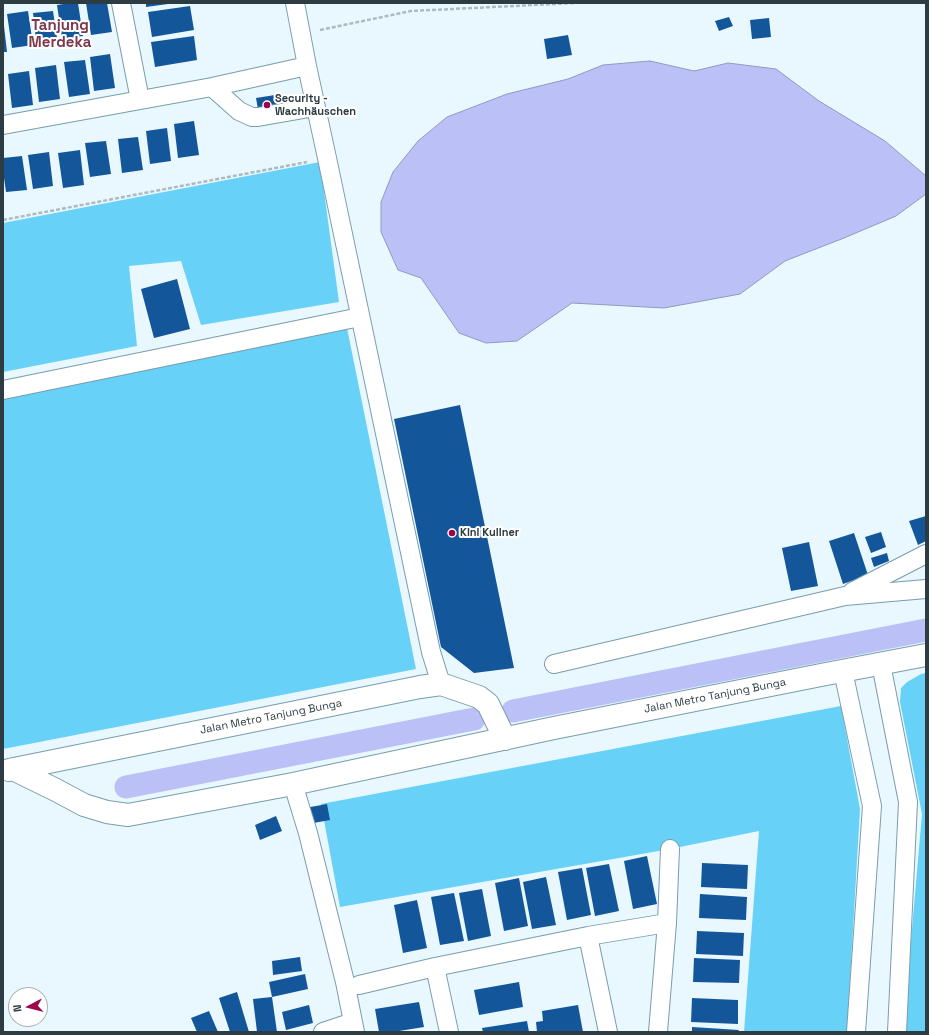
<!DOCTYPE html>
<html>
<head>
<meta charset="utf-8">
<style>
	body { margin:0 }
	#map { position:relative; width:929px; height:1035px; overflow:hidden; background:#e9f8fe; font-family:"Space Grotesk",sans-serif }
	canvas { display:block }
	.frame { position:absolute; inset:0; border:4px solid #2d3c42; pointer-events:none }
	.north { position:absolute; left:8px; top:987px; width:40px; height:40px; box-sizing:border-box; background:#fff; border:1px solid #abb1b3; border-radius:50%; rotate:263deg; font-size:11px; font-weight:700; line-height:16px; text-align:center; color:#2d3c42 }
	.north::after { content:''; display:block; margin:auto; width:14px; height:18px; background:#9e034b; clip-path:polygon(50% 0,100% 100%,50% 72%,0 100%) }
</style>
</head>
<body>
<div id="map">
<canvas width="929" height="1035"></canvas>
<div class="frame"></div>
<div class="north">N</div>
</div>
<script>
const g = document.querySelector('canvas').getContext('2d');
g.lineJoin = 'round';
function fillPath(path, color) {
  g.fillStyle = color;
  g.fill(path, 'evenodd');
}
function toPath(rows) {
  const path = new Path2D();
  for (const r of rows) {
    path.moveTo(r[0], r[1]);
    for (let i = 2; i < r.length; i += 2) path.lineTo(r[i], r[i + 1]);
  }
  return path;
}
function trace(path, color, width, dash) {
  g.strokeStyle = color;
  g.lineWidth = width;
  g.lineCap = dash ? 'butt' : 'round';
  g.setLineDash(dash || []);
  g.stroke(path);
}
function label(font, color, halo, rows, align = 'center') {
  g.font = font + ' "Space Grotesk",sans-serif';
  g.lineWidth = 4;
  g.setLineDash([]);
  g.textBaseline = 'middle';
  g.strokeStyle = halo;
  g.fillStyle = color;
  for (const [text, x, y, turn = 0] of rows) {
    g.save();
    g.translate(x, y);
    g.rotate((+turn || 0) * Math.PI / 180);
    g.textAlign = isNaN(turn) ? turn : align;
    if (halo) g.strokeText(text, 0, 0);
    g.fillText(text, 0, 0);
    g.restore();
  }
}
const green = toPath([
	[320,162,339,302,201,325,181,261,129,266,137,346,3,372,3,223],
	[347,328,416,669,3,749,3,396],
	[926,673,926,1032,903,1032,922,814,900,702,901,688,907,682,921,674],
	[841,706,860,809,847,1032,744,1032,759,831,670,849,340,907,321,804]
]);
const water = toPath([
	[650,61,694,71,728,63,776,69,819,101,885,141,926,176,926,194,896,216,844,238,785,261,740,294,664,308,572,303,517,341,486,343,459,333,421,278,398,270,381,232,381,202,393,172,418,141,447,117,507,94,568,79,603,65,650,61]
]);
const canal = toPath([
	[513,711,926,630],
	[126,787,474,719]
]);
const building = toPath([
	[70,3,78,3,83,36,62,39,57,5],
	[86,3,107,3,112,32,91,35],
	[146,3,168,3,168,4,146,7],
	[190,6,194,30,152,37,148,12],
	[28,11,33,45,12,48,7,14],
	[53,11,58,45,37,48,33,13],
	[729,17,733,26,719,31,715,21],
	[769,18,771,37,752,39,750,20],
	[3,26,4,26,7,52,3,52],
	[568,35,572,55,547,59,544,39],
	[194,36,197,60,155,67,151,42],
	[110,54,115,88,94,91,90,57],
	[85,60,90,94,69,97,64,62],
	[56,65,60,99,39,102,35,68],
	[29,71,33,105,12,108,8,74],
	[275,95,278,111,259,115,256,98],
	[194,121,199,155,178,158,174,124],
	[167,128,171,161,150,164,146,131],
	[138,137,143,170,122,173,118,139],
	[106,141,111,174,90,177,85,143],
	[80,150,84,185,63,188,58,153],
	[49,152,53,186,33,189,28,155],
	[22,156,27,190,6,192,3,171,3,158],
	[177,279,190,329,154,338,141,289],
	[460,405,514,668,474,673,441,647,394,419],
	[926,516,926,541,918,545,909,521],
	[881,532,886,547,871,553,865,537],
	[854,533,868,575,843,584,829,541],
	[809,542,818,586,791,591,782,548],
	[887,553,889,561,874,567,871,558],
	[327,804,330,820,308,824,305,808],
	[276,816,282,831,260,840,255,825],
	[647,856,657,904,633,909,624,861],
	[702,863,748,865,747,889,701,887],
	[609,864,619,911,595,916,586,868],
	[582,868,591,915,567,920,558,872],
	[546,877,556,925,532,929,523,882],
	[519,878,528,926,504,931,495,883],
	[482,889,491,936,468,941,459,893],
	[454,893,464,941,440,945,431,897],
	[700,894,747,897,746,920,699,918],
	[417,900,427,948,403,953,394,905],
	[697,931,744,933,743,956,696,954],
	[300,957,302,971,273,975,272,961],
	[694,958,740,960,739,983,693,982],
	[305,974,308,989,272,997,269,982],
	[519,982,523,1007,479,1015,474,990],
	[237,992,249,1032,230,1032,219,998],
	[272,997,277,1032,257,1032,253,999],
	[692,998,738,1000,738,1024,691,1022],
	[419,1002,424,1027,393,1032,379,1032,375,1009],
	[309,1005,313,1023,286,1030,282,1012],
	[578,1005,583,1032,537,1032,536,1022,543,1021,542,1011],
	[209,1011,218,1032,197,1032,191,1018],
	[527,1021,529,1032,483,1032,482,1028],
	[692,1027,739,1030,738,1032,692,1032]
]);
const path = toPath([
	[320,30,411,11,575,3],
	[3,220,307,162]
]);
const street = toPath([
	[121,3,140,100],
	[295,3,307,66,327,158,431,652,441,684],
	[212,87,239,111,252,117,258,117,315,107],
	[3,125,212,87,307,66],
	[3,390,360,317],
	[852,592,926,554],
	[554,664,845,596,926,589],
	[881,664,908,802,897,1032],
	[843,671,872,806,856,1032],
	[293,784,308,833,345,982,355,1032],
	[588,936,608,1032],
	[435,967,588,936,667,923,670,849],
	[359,985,435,967,449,1032],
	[323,1032,353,1022],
	[658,1032,667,923]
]);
const secondary = toPath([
	[13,769,56,790,84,805,107,812,128,815,293,784,554,728,826,674,926,655],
	[9,770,420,687,441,684,479,697,488,704,505,739]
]);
const markers = [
	[267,105,4,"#9e034b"],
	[452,533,4,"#9e034b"]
];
const poiNames = [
	["Security -",275,99],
	["Wachhäuschen",275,112],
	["Kini Kuliner",460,533]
];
const streetNames = [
	["Jalan Metro Tanjung Bunga",715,696,-11],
	["Jalan Metro Tanjung Bunga",271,717,-11]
];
const districtNames = [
	["Tanjung",60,26],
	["Merdeka",60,43]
];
fillPath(green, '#67d1f8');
fillPath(water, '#bbc1f6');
trace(water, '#9099c0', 1);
trace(canal, '#bbc1f6', 23);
fillPath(building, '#13579a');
trace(street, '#789dac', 20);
trace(secondary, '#789dac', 24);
trace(path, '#acbbc1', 2.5, [4, 2]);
trace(street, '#fff', 18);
trace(secondary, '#fff', 22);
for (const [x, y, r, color] of markers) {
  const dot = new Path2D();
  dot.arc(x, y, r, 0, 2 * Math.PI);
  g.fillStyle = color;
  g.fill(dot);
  trace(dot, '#fff', 1.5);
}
label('bold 11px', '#2d3c42', '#fff', poiNames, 'left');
label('11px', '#2d3c42', '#fff', streetNames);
label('bold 15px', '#7e384d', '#fff', districtNames);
</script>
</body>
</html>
